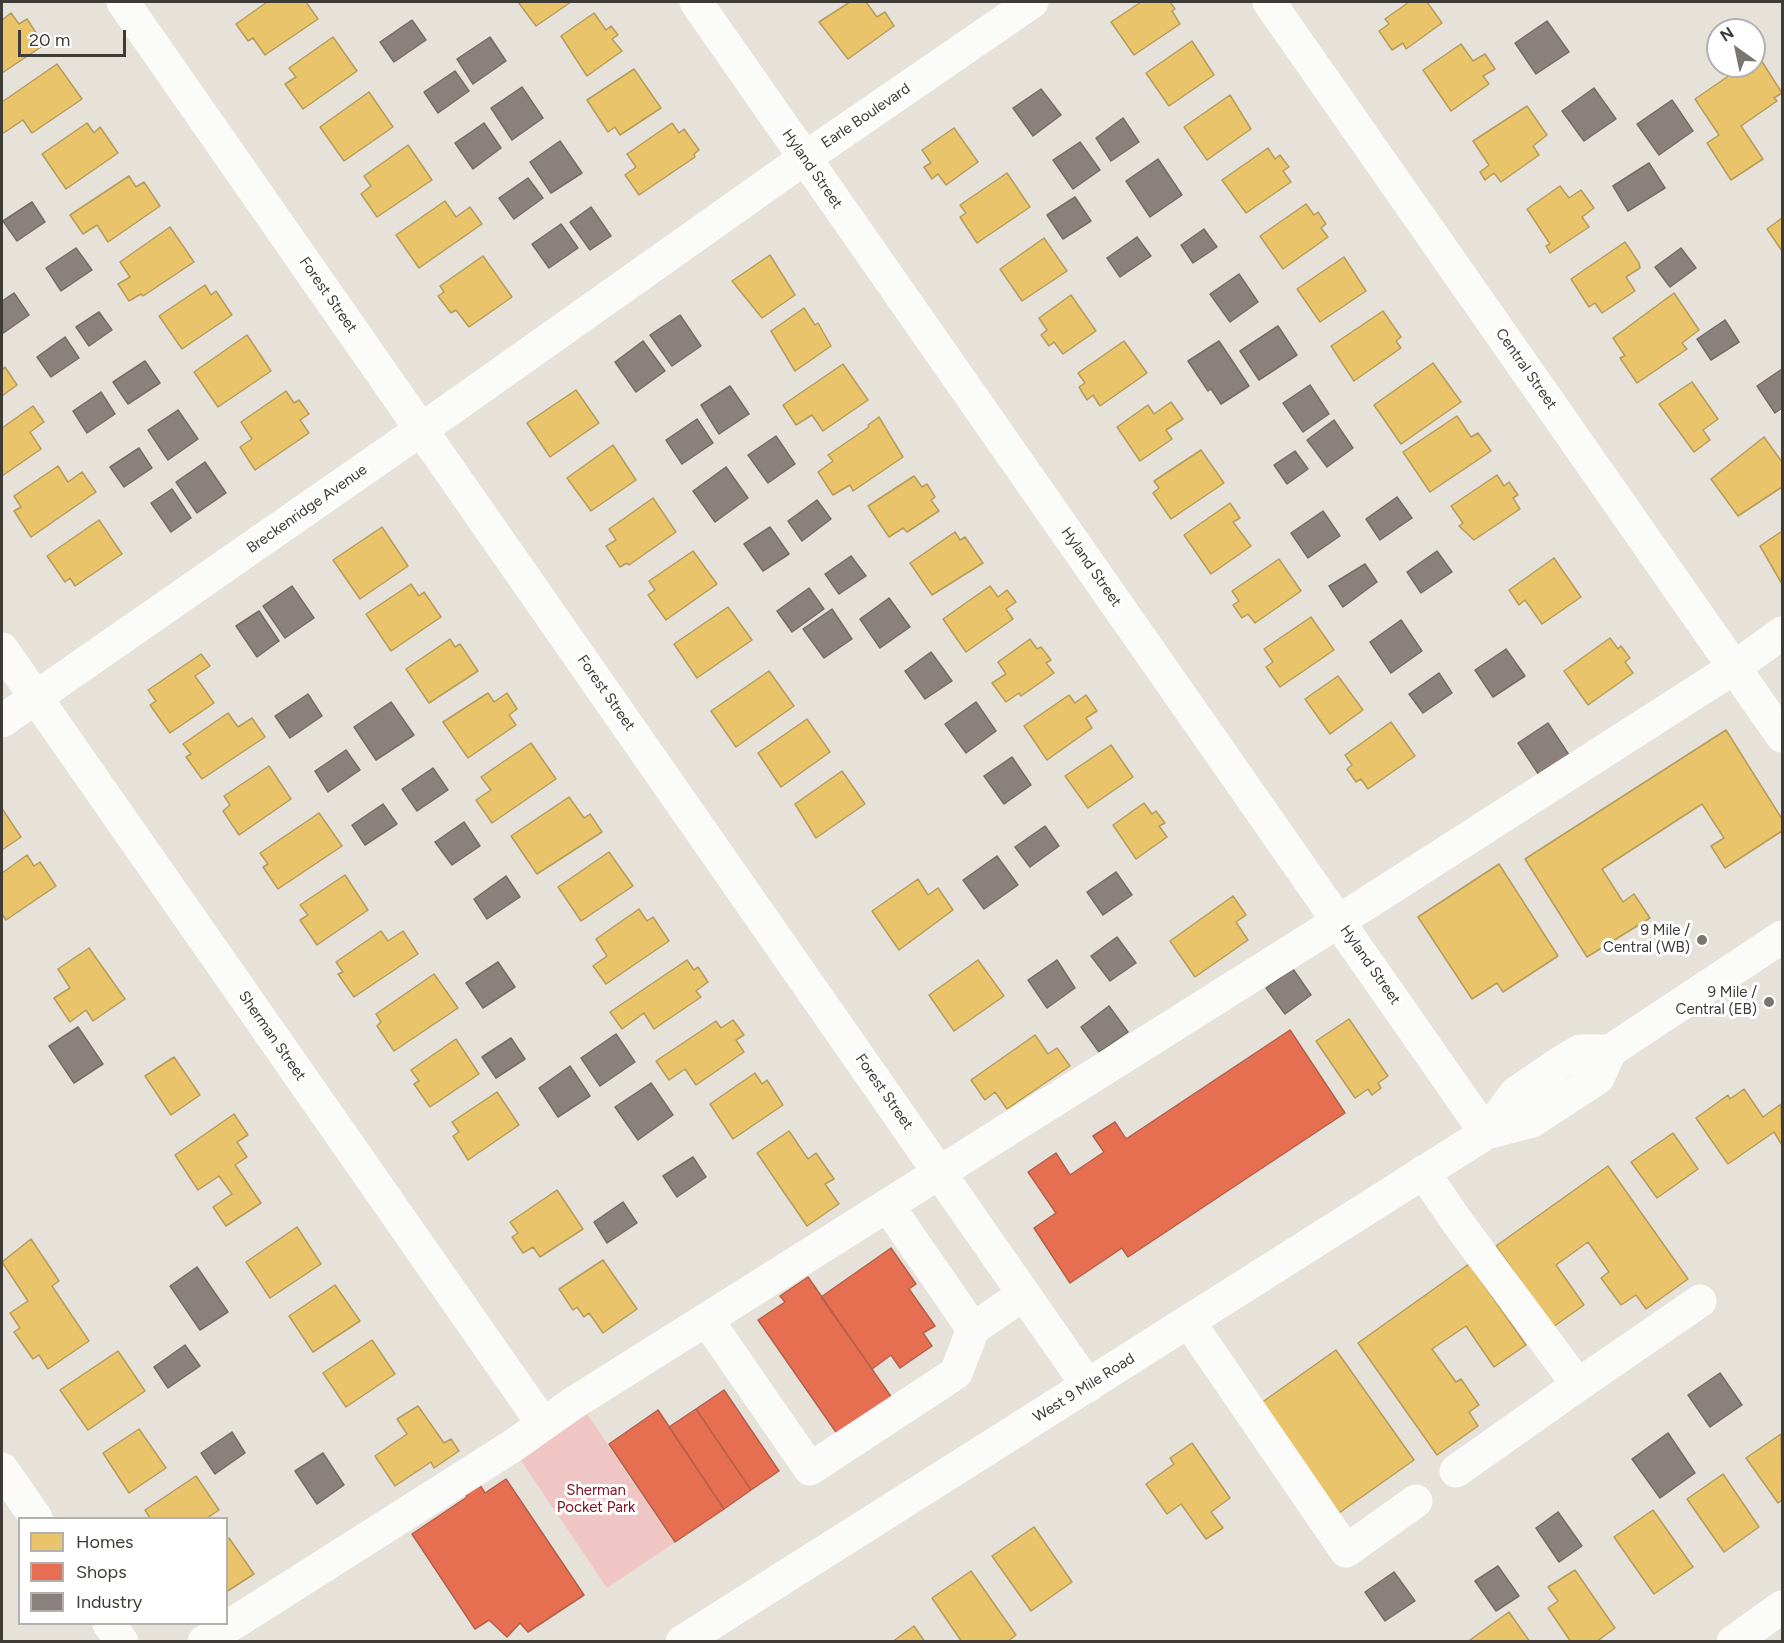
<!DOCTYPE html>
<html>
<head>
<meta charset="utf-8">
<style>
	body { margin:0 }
	#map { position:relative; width:1784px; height:1643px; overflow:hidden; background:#e6e2da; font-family:Figtree,sans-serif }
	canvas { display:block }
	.frame { position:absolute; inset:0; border:3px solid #3e3b36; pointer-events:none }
	.legend { position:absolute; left:18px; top:1517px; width:210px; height:108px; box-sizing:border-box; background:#fff; border:2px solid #b2b1af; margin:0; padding:8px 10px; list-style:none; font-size:18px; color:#3e3b36 }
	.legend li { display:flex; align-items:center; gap:12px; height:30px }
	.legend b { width:30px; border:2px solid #b2b1af }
	.north { position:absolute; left:1706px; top:18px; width:60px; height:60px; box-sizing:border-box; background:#fff; border:2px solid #b2b1af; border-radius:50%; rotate:327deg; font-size:16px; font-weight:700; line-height:24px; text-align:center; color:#3e3b36 }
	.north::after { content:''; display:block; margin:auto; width:21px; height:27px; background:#79756f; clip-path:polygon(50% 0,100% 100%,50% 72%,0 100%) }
	.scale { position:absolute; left:18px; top:30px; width:108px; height:27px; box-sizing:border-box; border:3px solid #3e3b36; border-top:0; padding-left:8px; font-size:18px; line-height:21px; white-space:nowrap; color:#3e3b36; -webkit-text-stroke:4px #fff; paint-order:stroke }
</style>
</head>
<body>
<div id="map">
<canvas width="1784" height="1643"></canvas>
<div class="frame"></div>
<ul class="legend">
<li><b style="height:16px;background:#e9c46a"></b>Homes</li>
<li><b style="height:16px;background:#e76f51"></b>Shops</li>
<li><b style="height:16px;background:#8a817c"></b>Industry</li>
</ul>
<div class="north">N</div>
<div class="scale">20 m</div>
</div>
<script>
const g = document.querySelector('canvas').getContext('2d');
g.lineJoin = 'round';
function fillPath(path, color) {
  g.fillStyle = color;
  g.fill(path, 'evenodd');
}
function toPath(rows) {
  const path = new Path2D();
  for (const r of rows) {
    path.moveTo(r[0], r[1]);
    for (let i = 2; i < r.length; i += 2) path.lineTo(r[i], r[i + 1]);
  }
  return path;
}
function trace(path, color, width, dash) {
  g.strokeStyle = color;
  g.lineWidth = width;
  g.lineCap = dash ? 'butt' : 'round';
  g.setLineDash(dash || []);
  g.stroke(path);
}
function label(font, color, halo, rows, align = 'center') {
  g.font = font + ' Figtree,sans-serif';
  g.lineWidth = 6;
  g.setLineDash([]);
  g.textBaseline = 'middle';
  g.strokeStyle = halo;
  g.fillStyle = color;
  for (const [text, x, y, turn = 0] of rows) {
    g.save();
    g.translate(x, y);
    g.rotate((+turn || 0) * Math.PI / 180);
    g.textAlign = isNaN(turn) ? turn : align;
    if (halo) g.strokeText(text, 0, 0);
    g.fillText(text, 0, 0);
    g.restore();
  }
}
const green = toPath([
	[585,1411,674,1543,607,1588,518,1456]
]);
const homes = toPath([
	[267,2,306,2,318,19,265,55,253,38,248,41,236,24,267,2],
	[518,2,571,2,536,26,518,2],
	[850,2,866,2,877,17,885,12,894,26,848,59,819,22,850,2],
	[1141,2,1170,2,1175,9,1172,11,1180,24,1134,55,1111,22,1141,2],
	[1409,2,1427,2,1442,23,1406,49,1403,43,1392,50,1379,31,1389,24,1385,19,1409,2],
	[11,13,19,24,27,19,44,45,2,73,2,20,11,13],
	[594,13,606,30,611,26,618,35,612,39,622,51,587,76,561,36,594,13],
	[333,37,357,71,303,109,285,84,296,77,289,68,333,37],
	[1192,41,1214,75,1169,106,1146,73,1192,41],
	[1461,44,1473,61,1485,54,1495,69,1483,76,1489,84,1451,111,1423,70,1461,44],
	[1761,60,1782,93,1774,98,1777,101,1741,126,1763,159,1731,180,1707,143,1719,135,1695,99,1743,66,1754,66,1761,60],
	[57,64,82,99,32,133,23,120,2,134,2,102,57,64],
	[634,69,661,108,620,135,615,127,608,132,587,100,634,69],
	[369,92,393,127,344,161,320,127,369,92],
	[1230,95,1251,129,1207,160,1184,127,1230,95],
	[1527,106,1547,135,1533,146,1539,155,1501,182,1494,173,1485,180,1480,172,1489,165,1473,141,1527,106],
	[87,123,94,133,100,127,118,153,66,189,42,154,87,123],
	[672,123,679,133,684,129,699,150,694,154,695,157,639,195,625,175,636,167,627,154,672,123],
	[954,128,978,162,946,185,938,174,932,179,924,167,931,163,922,150,954,128],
	[408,145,432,180,377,217,361,194,371,186,364,176,408,145],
	[1268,148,1275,159,1280,155,1289,167,1283,171,1291,182,1246,213,1222,180,1268,148],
	[1007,173,1030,207,977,243,960,217,966,213,960,205,1007,173],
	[129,176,136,187,144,182,160,206,108,242,97,225,83,234,70,215,129,176],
	[1560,186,1569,198,1581,190,1594,208,1582,217,1589,227,1550,253,1546,246,1550,244,1527,209,1560,186],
	[445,201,456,217,470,207,482,224,419,268,396,235,445,201],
	[1306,204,1314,215,1318,212,1326,224,1321,228,1328,237,1283,269,1260,236,1306,204],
	[1782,218,1782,251,1767,229,1782,218],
	[170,227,194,262,143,296,141,294,129,301,118,284,130,277,120,262,170,227],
	[1044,238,1067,271,1022,301,1000,269,1044,238],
	[1625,242,1639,263,1640,268,1626,277,1635,291,1602,313,1595,303,1589,307,1571,279,1625,242],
	[770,255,795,295,762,318,732,281,770,255],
	[483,256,512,297,469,327,456,310,451,313,438,296,444,292,440,286,483,256],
	[1344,257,1366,291,1320,322,1297,289,1344,257],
	[205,285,211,295,216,291,232,315,182,349,159,316,205,285],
	[1674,293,1699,330,1682,343,1687,349,1637,383,1620,358,1625,356,1613,338,1674,293],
	[1071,295,1096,331,1063,354,1054,342,1049,346,1041,335,1047,330,1039,318,1071,295],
	[804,308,815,325,818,323,831,346,795,371,771,331,804,308],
	[1383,311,1401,337,1396,341,1401,348,1354,381,1331,346,1383,311],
	[247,335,271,371,218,407,194,372,247,335],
	[1124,341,1147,373,1100,406,1093,395,1087,400,1079,387,1085,383,1078,373,1124,341],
	[1433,363,1461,402,1401,444,1374,405,1433,363],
	[843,364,868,400,823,431,812,415,796,425,783,405,843,364],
	[5,367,17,385,2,396,2,370,5,367],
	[1692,382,1718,419,1703,430,1710,440,1694,452,1659,404,1692,382],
	[576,390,599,423,550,457,527,423,576,390],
	[286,391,294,403,299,400,309,414,300,420,309,433,255,470,240,447,252,439,241,422,286,391],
	[1171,402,1183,419,1166,430,1172,439,1140,461,1117,427,1148,405,1154,414,1171,402],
	[33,406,44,422,30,432,41,449,2,476,2,428,33,406],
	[1457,416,1471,437,1478,433,1491,451,1430,492,1403,452,1457,416],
	[879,417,903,457,853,491,850,485,833,495,818,472,833,461,828,455,869,427,868,425,879,417],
	[1764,437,1782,462,1782,487,1738,516,1711,479,1764,437],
	[613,445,636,480,591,511,567,478,613,445],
	[1201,450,1224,483,1171,519,1153,493,1159,488,1154,481,1201,450],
	[58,466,68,482,82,472,96,492,31,537,14,511,21,507,14,496,58,466],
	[1497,475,1504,486,1509,482,1518,495,1513,498,1520,509,1474,540,1459,526,1463,523,1451,506,1497,475],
	[914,476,922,487,927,484,935,497,931,500,939,511,907,532,903,528,889,537,868,506,914,476],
	[653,498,676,532,629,565,627,563,620,567,606,546,616,540,609,529,653,498],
	[1230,503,1240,518,1233,522,1251,546,1211,574,1184,535,1230,503],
	[99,520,122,554,75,586,70,578,65,582,47,556,99,520],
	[382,527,408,566,360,599,333,560,382,527],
	[1782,531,1782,584,1760,546,1782,531],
	[955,532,960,540,965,537,983,563,932,595,910,563,955,532],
	[693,551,717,584,666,620,648,595,655,590,649,581,693,551],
	[1554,558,1581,597,1542,624,1525,600,1519,605,1509,590,1554,558],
	[1279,559,1301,591,1255,623,1248,614,1242,618,1233,605,1239,601,1232,591,1279,559],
	[411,584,419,596,424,592,441,617,391,651,366,614,411,584],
	[990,586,998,597,1007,590,1016,602,1006,609,1013,619,966,652,943,619,990,586],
	[728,607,752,640,697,678,674,644,728,607],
	[1311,617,1334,650,1280,687,1266,667,1273,662,1264,649,1311,617],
	[1610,638,1618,649,1621,646,1630,658,1625,662,1633,673,1588,705,1564,671,1610,638],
	[450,639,455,647,460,644,478,671,429,703,406,669,450,639],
	[1030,639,1037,649,1041,647,1051,660,1046,663,1054,673,1021,696,1019,693,1006,702,992,683,1006,674,998,662,1030,639],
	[201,654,210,666,195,676,214,703,170,733,150,705,156,701,148,690,201,654],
	[769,671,794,706,736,747,711,711,769,671],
	[1338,676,1363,710,1330,734,1305,699,1338,676],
	[488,693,494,702,507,693,517,709,509,715,516,725,468,758,443,722,488,693],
	[1069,695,1075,703,1086,695,1097,711,1086,718,1092,728,1047,760,1024,726,1069,695],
	[228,713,238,727,252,718,265,737,202,779,186,757,191,754,183,744,228,713],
	[807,719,830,752,781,787,758,753,807,719],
	[1391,722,1415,756,1368,789,1361,779,1356,782,1347,769,1352,765,1345,755,1391,722],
	[1726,730,1782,819,1782,831,1725,868,1711,846,1724,838,1702,804,1602,869,1623,902,1634,894,1650,918,1587,957,1525,859,1726,730],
	[531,743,556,779,492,823,476,800,491,790,481,777,531,743],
	[1111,745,1133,777,1088,808,1065,776,1111,745],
	[269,766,291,799,239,835,223,811,230,805,224,796,269,766],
	[842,771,865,804,816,838,795,804,842,771],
	[569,797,584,818,590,814,602,832,537,874,511,836,569,797],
	[1144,803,1152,814,1156,811,1165,823,1159,826,1167,837,1136,859,1113,825,1144,803],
	[3,810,21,837,2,850,2,811,3,810],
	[319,813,342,846,278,889,263,867,268,864,260,853,319,813],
	[609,852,633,886,581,921,558,887,609,852],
	[27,855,34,866,40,862,56,886,6,920,2,914,2,873,27,855],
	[1499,864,1558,956,1503,992,1497,983,1472,999,1418,917,1499,864],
	[345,875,368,910,317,945,300,920,308,915,300,905,345,875],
	[918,879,928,895,938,888,953,910,899,950,872,911,918,879],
	[1233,896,1246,915,1236,922,1248,940,1195,977,1170,941,1233,896],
	[639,909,647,921,653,917,669,941,606,984,593,966,607,956,596,939,639,909],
	[381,931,388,941,403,931,418,954,354,997,338,974,343,972,336,962,381,931],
	[89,948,125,999,93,1021,86,1010,70,1022,54,998,70,988,58,969,89,948],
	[687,960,694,970,698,967,708,982,696,991,701,997,654,1029,644,1013,622,1029,610,1012,687,960],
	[978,960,1004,996,954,1031,929,995,978,960],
	[434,974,458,1008,394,1051,377,1026,381,1022,376,1014,434,974],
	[1349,1019,1388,1076,1378,1083,1381,1088,1372,1095,1368,1089,1355,1098,1316,1041,1349,1019],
	[733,1020,744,1035,736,1040,744,1052,696,1085,685,1069,669,1080,656,1061,716,1021,721,1028,733,1020],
	[1035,1035,1048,1054,1057,1048,1070,1066,1007,1109,995,1092,985,1100,971,1080,1035,1035],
	[456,1039,479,1074,430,1107,414,1084,419,1081,411,1070,456,1039],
	[174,1057,200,1095,171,1115,145,1076,174,1057],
	[755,1073,762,1084,767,1080,783,1105,733,1139,710,1104,755,1073],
	[1744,1089,1763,1117,1781,1104,1782,1145,1774,1132,1728,1164,1696,1118,1728,1095,1730,1099,1744,1089],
	[497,1092,519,1125,468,1160,453,1136,459,1132,452,1122,497,1092],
	[234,1114,248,1135,237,1142,247,1157,235,1165,261,1203,226,1226,213,1207,232,1194,219,1176,198,1190,175,1155,234,1114],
	[789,1131,808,1159,816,1153,834,1179,825,1184,839,1204,807,1226,757,1153,789,1131],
	[1673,1133,1698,1169,1657,1198,1631,1162,1673,1133],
	[1608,1166,1688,1279,1646,1309,1636,1295,1621,1305,1601,1278,1609,1272,1588,1242,1556,1265,1584,1305,1553,1327,1496,1246,1608,1166],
	[557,1190,583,1229,540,1257,533,1247,523,1253,512,1237,518,1233,510,1222,557,1190],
	[297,1227,321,1264,270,1298,246,1262,297,1227],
	[31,1239,59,1281,52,1286,89,1341,48,1369,39,1355,33,1359,14,1332,20,1328,10,1313,28,1301,2,1262,31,1239],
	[603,1260,637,1309,603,1333,589,1313,584,1317,577,1307,573,1310,559,1289,603,1260],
	[1469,1264,1526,1345,1494,1367,1466,1326,1432,1349,1456,1382,1461,1379,1479,1405,1469,1412,1478,1426,1437,1455,1358,1343,1469,1264],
	[335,1285,360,1321,313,1352,289,1316,335,1285],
	[372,1340,395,1374,346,1407,323,1373,372,1340],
	[1336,1350,1414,1460,1339,1513,1261,1403,1336,1350],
	[118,1351,145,1391,88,1430,60,1390,118,1351],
	[418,1406,444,1443,451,1439,459,1451,434,1468,431,1462,395,1486,375,1456,407,1434,397,1419,418,1406],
	[139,1429,166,1468,129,1493,103,1453,139,1429],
	[1781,1434,1782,1500,1778,1503,1746,1458,1781,1434],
	[1192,1443,1230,1498,1211,1512,1223,1528,1206,1539,1181,1504,1167,1514,1146,1484,1174,1464,1170,1458,1192,1443],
	[1723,1474,1759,1527,1724,1552,1687,1499,1723,1474],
	[196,1476,219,1510,207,1518,150,1518,145,1510,196,1476],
	[1653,1510,1693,1567,1654,1594,1614,1537,1653,1510],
	[1034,1527,1072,1582,1031,1611,992,1556,1034,1527],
	[229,1538,254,1574,226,1592,226,1540,229,1538],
	[1575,1570,1615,1628,1596,1642,1571,1642,1548,1608,1558,1601,1548,1587,1575,1570],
	[971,1571,1016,1635,1007,1642,962,1642,932,1598,971,1571],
	[1509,1612,1530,1642,1467,1642,1509,1612],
	[914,1626,925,1642,892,1642,914,1626]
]);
const shops = toPath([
	[1290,1030,1345,1113,1128,1257,1122,1248,1070,1283,1034,1228,1056,1213,1028,1172,1056,1153,1070,1175,1104,1152,1093,1136,1115,1122,1126,1139,1290,1030],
	[891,1248,916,1284,909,1289,935,1326,923,1333,932,1346,900,1368,891,1355,872,1369,821,1297,891,1248],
	[808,1277,892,1398,838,1435,758,1320,785,1302,780,1296,808,1277],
	[724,1390,779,1471,751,1490,696,1409,724,1390],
	[696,1409,751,1490,724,1509,669,1427,696,1409],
	[658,1410,724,1509,675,1542,609,1444,658,1410],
	[506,1479,584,1595,528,1632,520,1623,507,1637,489,1620,475,1629,412,1534,467,1497,464,1491,478,1482,485,1493,506,1479]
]);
const industry = toPath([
	[412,20,426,40,394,62,380,42,412,20],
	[1547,21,1569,52,1536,74,1515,43,1547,21],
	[490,37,506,61,473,84,457,59,490,37],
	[455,71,469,91,438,113,424,92,455,71],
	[522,87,543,118,512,140,491,108,522,87],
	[1594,88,1616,119,1584,141,1562,111,1594,88],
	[1041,89,1061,115,1033,136,1013,108,1041,89],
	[1672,100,1693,131,1659,155,1637,124,1672,100],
	[1123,118,1139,142,1111,161,1096,138,1123,118],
	[484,123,501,148,473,169,455,143,484,123],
	[560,141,582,173,551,193,530,162,560,141],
	[1080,142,1100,170,1073,189,1053,160,1080,142],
	[1158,159,1182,195,1150,217,1126,181,1158,159],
	[1649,163,1665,188,1628,211,1613,186,1649,163],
	[528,178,543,198,514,219,499,198,528,178],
	[1075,197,1091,221,1063,239,1047,215,1075,197],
	[32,202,45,222,17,241,3,221,32,202],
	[591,207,611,236,590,250,570,222,591,207],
	[561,224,578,248,549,268,532,244,561,224],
	[1204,229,1217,247,1193,263,1181,245,1204,229],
	[1137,237,1151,256,1120,277,1107,258,1137,237],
	[76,248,92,270,61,291,46,268,76,248],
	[1681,248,1696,268,1670,287,1655,267,1681,248],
	[1239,274,1258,302,1230,322,1210,294,1239,274],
	[14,293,29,315,2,334,2,301,14,293],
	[99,312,112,330,89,346,76,327,99,312],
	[680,315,701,346,672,366,650,335,680,315],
	[1725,320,1739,342,1711,360,1697,339,1725,320],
	[1278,326,1297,355,1259,380,1240,351,1278,326],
	[65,337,79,358,51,377,37,357,65,337],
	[643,341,665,371,636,392,615,362,643,341],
	[1219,341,1249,386,1221,404,1211,389,1208,391,1188,361,1219,341],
	[145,361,160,383,128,404,113,382,145,361],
	[1782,369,1782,408,1775,413,1757,386,1782,369],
	[1310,385,1329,414,1303,432,1283,403,1310,385],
	[730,386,749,414,719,434,701,405,730,386],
	[101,392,115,414,87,433,73,411,101,392],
	[178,410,198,439,168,460,148,430,178,410],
	[697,419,713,443,682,464,666,440,697,419],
	[1334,420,1353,448,1327,467,1307,440,1334,420],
	[776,436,795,464,768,483,748,455,776,436],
	[139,448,152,468,124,487,110,467,139,448],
	[1295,451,1308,469,1287,484,1274,465,1295,451],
	[205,462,226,493,197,513,176,482,205,462],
	[726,467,748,498,715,522,693,491,726,467],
	[172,489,191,518,171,532,151,503,172,489],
	[1397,497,1412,518,1380,540,1366,519,1397,497],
	[817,500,831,519,802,541,788,521,817,500],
	[1323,511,1340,536,1308,558,1291,533,1323,511],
	[770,527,789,554,763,571,744,544,770,527],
	[1437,551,1452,572,1421,593,1407,572,1437,551],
	[851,556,866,576,839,594,825,574,851,556],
	[1365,564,1377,582,1343,607,1329,586,1365,564],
	[292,586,314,618,285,638,263,606,292,586],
	[809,588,824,609,792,632,777,611,809,588],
	[889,598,910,627,880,648,860,619,889,598],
	[832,609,852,639,824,658,803,629,832,609],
	[259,611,279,641,257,657,236,626,259,611],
	[1401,620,1422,651,1391,673,1370,642,1401,620],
	[1506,649,1525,676,1493,697,1475,670,1506,649],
	[931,652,952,681,925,699,905,671,931,652],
	[1439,673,1452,693,1423,713,1409,694,1439,673],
	[308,694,322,716,290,738,275,716,308,694],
	[391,702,414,735,376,760,354,727,391,702],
	[976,702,996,731,966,753,945,724,976,702],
	[1548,723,1569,755,1539,775,1518,743,1548,723],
	[346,750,360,770,328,792,315,771,346,750],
	[1012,757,1031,785,1004,804,984,776,1012,757],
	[433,768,448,790,417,811,402,789,433,768],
	[383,804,397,824,365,845,352,825,383,804],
	[464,822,480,846,452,865,435,842,464,822],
	[1045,826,1059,846,1030,867,1015,847,1045,826],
	[997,856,1018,885,984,909,963,880,997,856],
	[1116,872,1132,895,1103,915,1087,892,1116,872],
	[506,876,520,897,487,919,474,899,506,876],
	[1117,937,1136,963,1110,981,1091,956,1117,937],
	[1057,960,1075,988,1047,1008,1028,980,1057,960],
	[498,962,515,987,483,1008,466,983,498,962],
	[1293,969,1311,995,1285,1014,1266,988,1293,969],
	[1109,1006,1128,1032,1099,1052,1081,1027,1109,1006],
	[78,1027,103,1064,74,1083,49,1046,78,1027],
	[616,1034,635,1062,600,1086,581,1058,616,1034],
	[511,1038,525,1059,496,1078,482,1057,511,1038],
	[570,1066,590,1096,558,1117,539,1088,570,1066],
	[651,1083,673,1115,638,1140,615,1107,651,1083],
	[693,1157,706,1177,677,1197,663,1176,693,1157],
	[623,1202,637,1223,607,1243,594,1222,623,1202],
	[197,1267,228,1312,200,1330,170,1286,197,1267],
	[185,1345,200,1366,168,1388,154,1367,185,1345],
	[1720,1373,1742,1405,1710,1427,1688,1395,1720,1373],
	[232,1432,245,1453,215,1474,201,1453,232,1432],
	[1668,1433,1695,1473,1660,1498,1632,1459,1668,1433],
	[323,1453,344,1485,317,1504,295,1471,323,1453],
	[1558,1512,1582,1546,1559,1562,1536,1528,1558,1512],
	[1498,1566,1519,1596,1496,1611,1475,1581,1498,1566],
	[1394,1572,1415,1601,1385,1621,1365,1592,1394,1572]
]);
const minor = toPath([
	[123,2,1088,1386],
	[696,2,1486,1133],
	[1269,2,1782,736],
	[2,649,543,1424],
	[2,721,452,408,805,158,1032,2],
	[1423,1172,1458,1223,1578,1385,1456,1471],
	[707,1320,810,1469,956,1373,973,1329,888,1206],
	[1189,1322,1346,1551,1416,1501],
	[973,1329,1024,1294],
	[1578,1385,1700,1301],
	[2,1469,36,1518],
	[109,1624,122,1642],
	[204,1642,514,1445,572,1404,1339,921,1735,667,1782,633],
	[1733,1642,1782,1607]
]);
const major = toPath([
	[1486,1133,1516,1093,1560,1063,1580,1051,1610,1051],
	[682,1642,1486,1133,1532,1121,1598,1078,1610,1051,1782,937]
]);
const markers = [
	[1702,940,6,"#79756f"],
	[1769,1002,6,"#79756f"]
];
const streetNames = [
	["Earle Boulevard",866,116,-34],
	["Hyland Street",812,169,55],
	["Forest Street",328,295,55],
	["Central Street",1526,369,55],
	["Breckenridge Avenue",307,509,-35],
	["Hyland Street",1091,567,55],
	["Forest Street",606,693,55],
	["Hyland Street",1370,965,55],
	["Sherman Street",272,1036,55],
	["Forest Street",884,1092,55],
	["West 9 Mile Road",1084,1388,-32]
];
const poiNames = [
	["9 Mile /",1690,931],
	["Central (WB)",1690,948],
	["9 Mile /",1757,993],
	["Central (EB)",1757,1010]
];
const parkNames = [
	["Sherman",596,1491],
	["Pocket Park",596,1508]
];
fillPath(green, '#efc6c3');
fillPath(homes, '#e9c46a');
trace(homes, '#b69b5a', 1.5);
fillPath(shops, '#e76f51');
trace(shops, '#b45f49', 1.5);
fillPath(industry, '#8a817c');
trace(industry, '#736c67', 1.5);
trace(minor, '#fbfbf9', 33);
trace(major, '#fbfbf9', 33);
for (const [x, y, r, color] of markers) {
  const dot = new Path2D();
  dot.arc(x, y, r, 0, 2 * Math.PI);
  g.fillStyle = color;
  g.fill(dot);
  trace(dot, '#fff', 2);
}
label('15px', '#3e3b36', '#fff', streetNames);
label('15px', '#3e3b36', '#fff', poiNames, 'right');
label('15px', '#821226', '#fff', parkNames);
</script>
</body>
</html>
